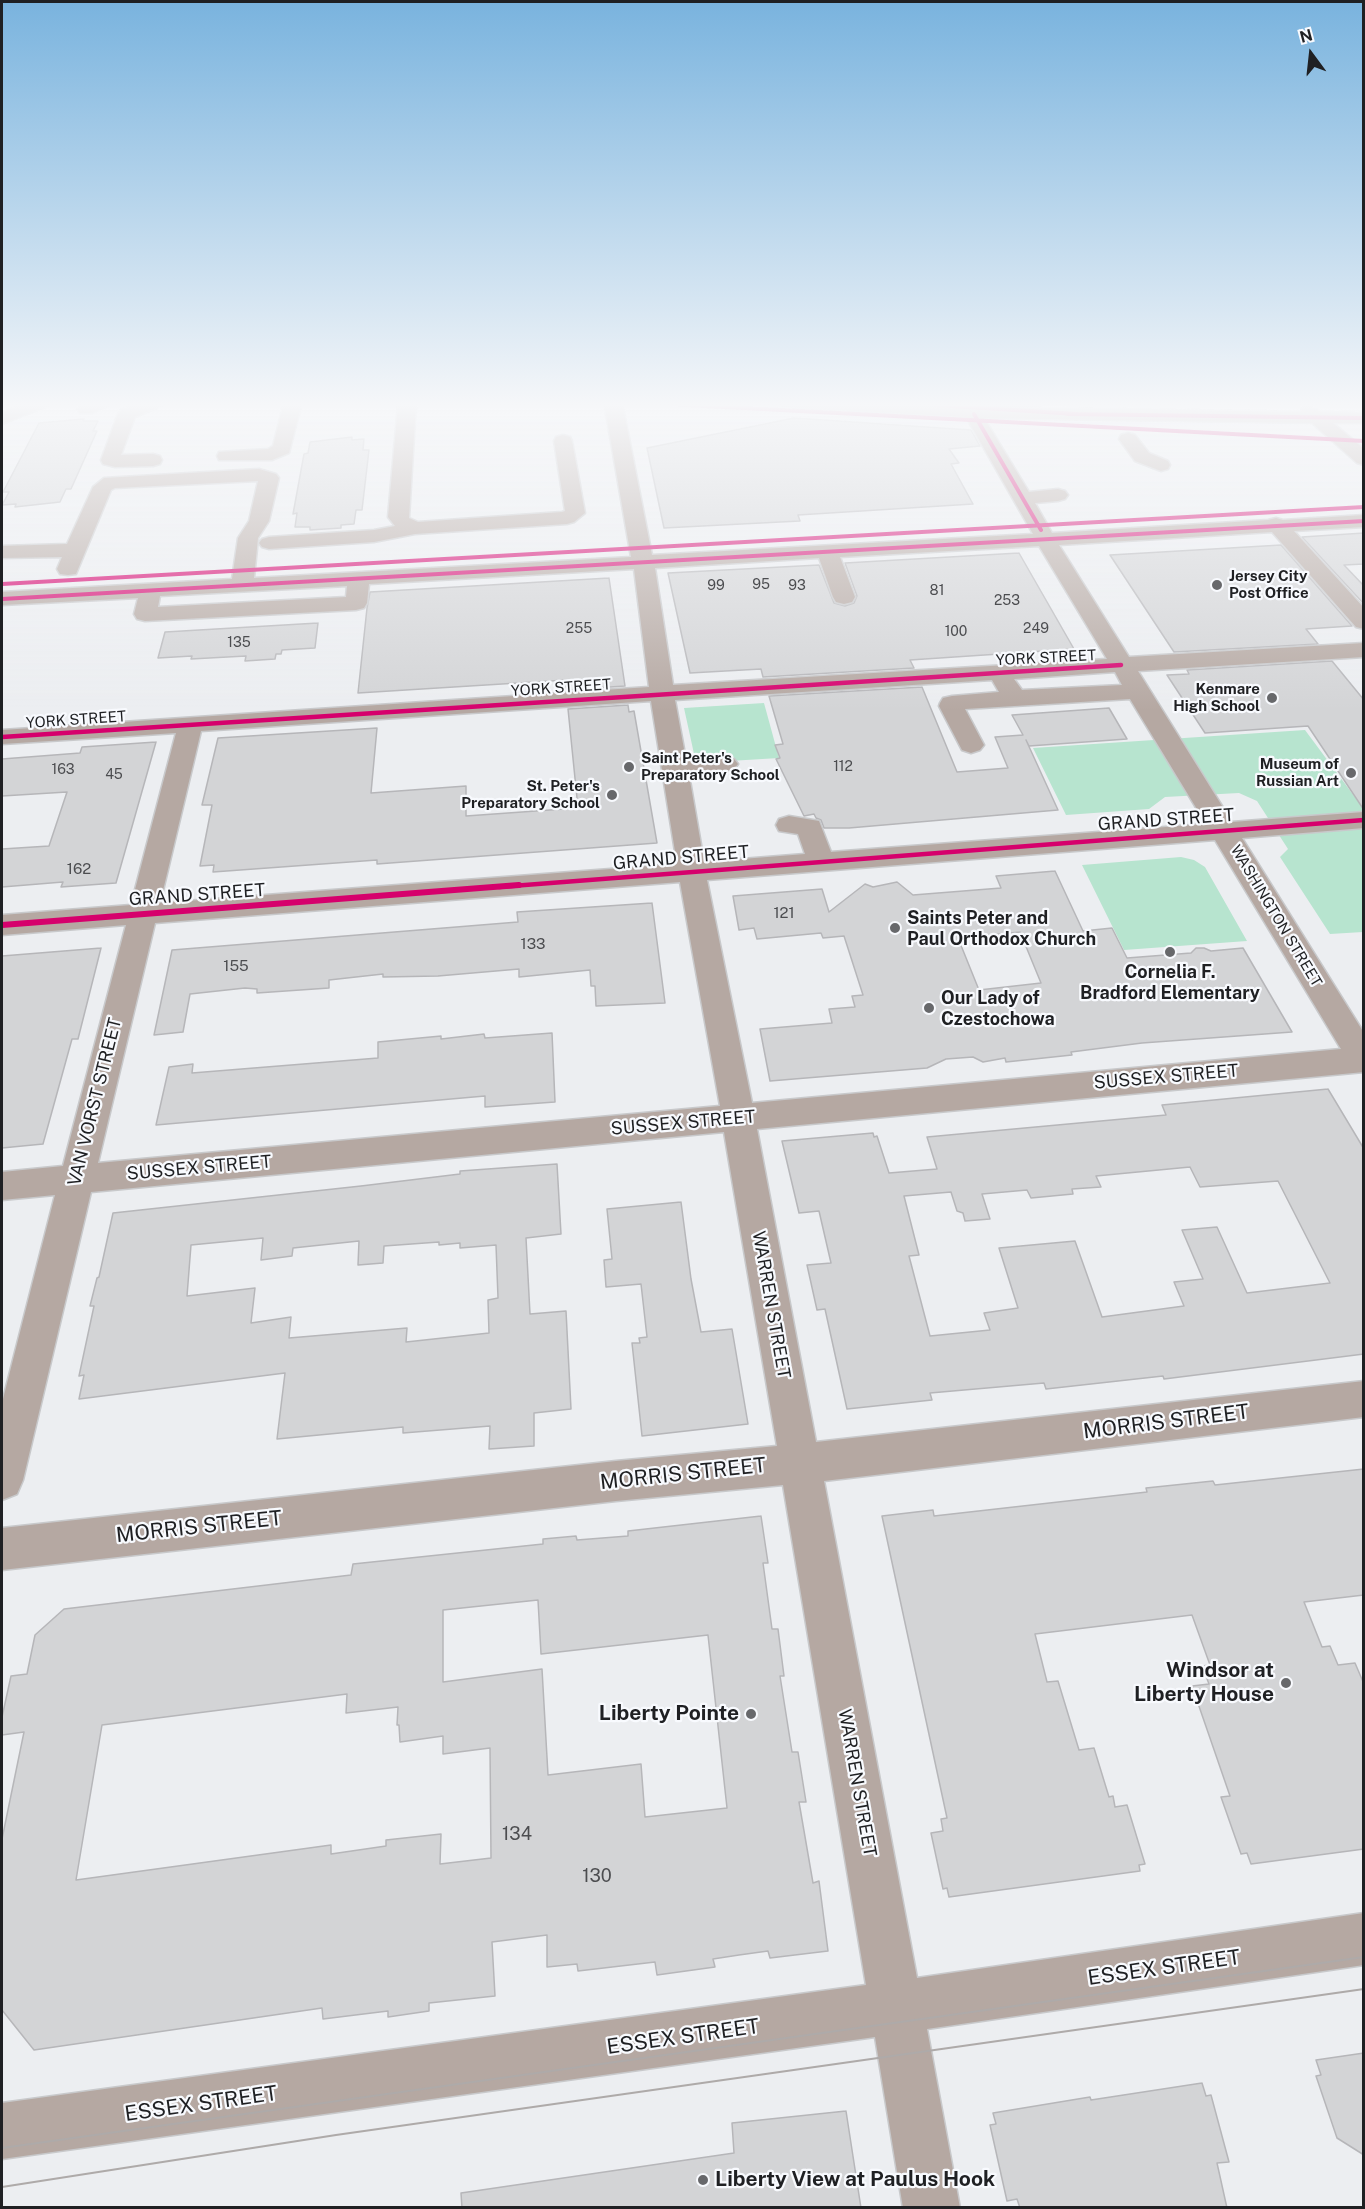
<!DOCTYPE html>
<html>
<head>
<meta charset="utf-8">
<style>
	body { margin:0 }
	#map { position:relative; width:1365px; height:2209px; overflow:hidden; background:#eceef1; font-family:"Public Sans",sans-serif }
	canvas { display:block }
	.frame { position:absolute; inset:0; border:3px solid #1f2023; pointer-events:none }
	.north { position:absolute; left:1281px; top:24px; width:60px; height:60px; -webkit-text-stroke:4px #f8fafe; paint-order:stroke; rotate:345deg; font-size:16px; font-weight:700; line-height:24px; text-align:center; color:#1f2023 }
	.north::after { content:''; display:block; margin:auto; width:21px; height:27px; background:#1f2023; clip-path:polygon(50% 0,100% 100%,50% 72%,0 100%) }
</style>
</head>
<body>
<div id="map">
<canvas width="1365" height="2209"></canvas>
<div class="frame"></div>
<div class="north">N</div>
</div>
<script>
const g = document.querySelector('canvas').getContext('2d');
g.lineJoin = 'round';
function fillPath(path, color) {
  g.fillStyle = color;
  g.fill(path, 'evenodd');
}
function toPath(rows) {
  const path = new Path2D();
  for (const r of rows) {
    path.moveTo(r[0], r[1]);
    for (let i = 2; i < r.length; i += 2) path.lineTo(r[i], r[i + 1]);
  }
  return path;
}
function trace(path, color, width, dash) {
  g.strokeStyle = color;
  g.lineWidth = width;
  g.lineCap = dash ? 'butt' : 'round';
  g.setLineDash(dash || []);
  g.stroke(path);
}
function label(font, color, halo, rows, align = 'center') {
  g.font = font + ' "Public Sans",sans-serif';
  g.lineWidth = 4.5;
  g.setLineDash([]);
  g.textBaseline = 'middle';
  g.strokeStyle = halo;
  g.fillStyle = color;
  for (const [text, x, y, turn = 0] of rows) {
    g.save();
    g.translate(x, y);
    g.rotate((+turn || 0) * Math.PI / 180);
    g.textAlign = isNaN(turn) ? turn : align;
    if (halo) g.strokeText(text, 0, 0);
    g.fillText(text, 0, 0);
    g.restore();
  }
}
const green = toPath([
	[764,703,779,758,696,763,684,708],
	[1305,730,1363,808,1363,932,1330,934,1280,857,1288,849,1257,801,1239,793,1165,797,1149,809,1066,815,1033,748],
	[1181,857,1194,860,1205,867,1247,941,1124,950,1082,865]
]);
const building = toPath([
	[794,418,971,430,980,446,949,449,959,463,951,464,973,504,798,515,800,521,664,528,647,448,794,418],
	[84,419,83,421,98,421,93,431,97,431,71,489,66,489,60,502,15,507,16,504,2,505,9,492,3,492,39,423,84,419],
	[352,437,352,440,364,439,363,450,369,450,362,510,356,510,354,524,341,525,341,528,310,530,310,527,295,527,297,513,293,514,304,454,308,453,310,442,352,437],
	[1364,533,1364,564,1344,565,1364,586,1364,604,1302,537,1364,533],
	[1281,545,1352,626,1306,629,1318,644,1174,652,1110,555,1281,545],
	[1019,553,1074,649,910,660,914,668,763,677,761,669,690,673,668,573,819,565,834,603,845,606,854,603,857,596,845,563,1019,553],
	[609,578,625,686,566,690,566,680,358,693,367,608,370,592,609,578],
	[318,623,315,648,282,650,281,654,276,654,275,659,245,661,246,656,191,659,192,656,158,658,165,632,318,623],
	[1332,661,1364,700,1364,810,1308,726,1205,733,1167,675,1189,674,1187,670,1332,661],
	[922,687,957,772,1008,768,995,737,1023,735,1012,715,1109,708,1127,739,1029,746,1026,740,1058,810,849,828,824,828,821,820,816,818,814,814,804,816,776,759,780,758,775,745,783,744,769,696,922,687],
	[628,705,629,712,634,711,657,843,377,864,377,860,213,872,214,865,200,866,212,805,202,805,218,738,377,728,371,793,466,786,466,816,578,808,568,709,628,705],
	[156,742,116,883,61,887,63,882,2,887,2,849,49,846,67,792,2,796,2,759,80,753,82,747,156,742],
	[1055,871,1083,931,1112,928,1127,958,1191,953,1196,948,1204,948,1211,951,1243,948,1292,1032,1142,1043,1071,1052,1072,1055,1006,1062,1005,1058,983,1062,973,1057,946,1059,927,1068,770,1081,760,1029,832,1023,829,1009,855,1007,852,996,863,995,844,936,823,938,821,933,757,939,754,928,739,930,733,896,822,889,829,912,865,884,873,887,897,882,913,895,1001,888,996,876,1055,871],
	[1020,932,1041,983,979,990,958,938,1020,932],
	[652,903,665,1003,596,1006,595,986,591,986,590,970,519,977,519,969,438,976,383,977,383,974,329,980,329,988,257,993,257,989,245,988,190,994,183,1032,154,1035,172,950,518,922,517,912,652,903],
	[101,948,78,1039,72,1039,43,1144,2,1148,2,956,101,948],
	[552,1033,555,1102,485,1107,485,1096,156,1125,169,1067,193,1064,192,1073,378,1058,378,1042,441,1036,441,1039,484,1034,485,1038,552,1033],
	[1328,1089,1364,1149,1364,1354,1164,1379,1163,1376,1046,1389,1044,1383,930,1393,932,1400,847,1409,825,1309,817,1310,807,1265,831,1263,819,1211,799,1213,782,1141,873,1133,874,1137,877,1136,889,1173,937,1169,927,1137,1166,1115,1162,1105,1328,1089],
	[1190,1167,1200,1187,1278,1181,1330,1283,1247,1293,1217,1227,1182,1230,1203,1279,1174,1282,1184,1306,1102,1317,1075,1241,999,1248,1018,1308,984,1313,990,1330,930,1336,909,1256,919,1255,904,1196,951,1192,957,1211,963,1213,965,1221,990,1219,982,1194,1027,1190,1031,1198,1073,1194,1072,1189,1101,1187,1096,1176,1190,1167],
	[557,1164,561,1234,526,1238,530,1314,566,1311,571,1409,534,1413,534,1446,489,1449,490,1426,403,1433,403,1427,277,1439,285,1373,79,1399,84,1375,79,1376,94,1306,90,1306,97,1278,99,1277,113,1213,361,1186,460,1174,460,1171,557,1164],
	[263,1238,261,1260,292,1256,293,1248,359,1241,358,1265,383,1263,384,1246,439,1242,439,1245,460,1243,460,1248,496,1245,498,1298,488,1300,489,1333,406,1342,407,1328,289,1338,291,1317,251,1323,255,1288,187,1296,191,1245,263,1238],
	[681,1202,691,1279,701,1332,732,1329,748,1424,642,1436,632,1343,640,1343,639,1338,647,1337,641,1284,606,1287,604,1260,612,1259,607,1209,681,1202],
	[1364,1469,1364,1595,1304,1602,1322,1647,1330,1646,1338,1665,1355,1663,1364,1684,1364,1849,1251,1864,1247,1853,1241,1854,1221,1797,1230,1796,1192,1686,1209,1684,1202,1666,1210,1665,1192,1615,1035,1634,1047,1682,1058,1681,1079,1750,1094,1748,1109,1797,1113,1796,1115,1807,1127,1805,1145,1864,1139,1865,1140,1871,949,1897,947,1888,943,1889,931,1833,943,1831,941,1819,947,1818,882,1516,933,1510,934,1516,1147,1492,1146,1488,1213,1481,1215,1485,1364,1469],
	[761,1516,768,1563,763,1563,772,1629,778,1629,784,1676,780,1676,792,1752,798,1752,806,1802,799,1802,813,1883,819,1881,828,1951,770,1958,768,1951,739,1955,713,1959,715,1967,657,1975,655,1962,578,1971,577,1964,547,1967,547,1935,492,1942,495,1996,429,2003,429,2011,388,2017,388,2011,323,2019,322,2008,34,2050,2,2010,2,1839,24,1732,2,1735,2,1717,11,1676,27,1674,35,1635,64,1609,351,1575,353,1564,543,1544,543,1539,576,1536,577,1540,628,1536,628,1531,761,1516],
	[538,1600,541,1654,708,1635,727,1808,645,1817,641,1764,548,1775,542,1669,443,1682,443,1610,538,1600],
	[347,1694,346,1713,398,1707,397,1725,399,1725,400,1742,443,1736,443,1754,490,1748,491,1858,440,1864,441,1834,386,1840,386,1846,331,1854,331,1845,76,1880,102,1725,347,1694],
	[1364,2053,1364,2155,1337,2138,1316,2076,1321,2075,1316,2060,1364,2053],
	[1202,2083,1206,2096,1211,2095,1229,2162,1217,2163,1227,2208,1020,2208,1017,2199,1007,2201,990,2125,996,2124,993,2113,1090,2097,1091,2100,1202,2083],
	[846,2111,861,2208,462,2208,461,2193,734,2153,732,2123,846,2111]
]);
const minor = toPath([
	[87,402,110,402,107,406,92,413,80,413,77,409,87,402],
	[140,402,164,402,161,406,135,417,121,455,153,454,160,456,162,460,160,464,153,466,115,467,103,464,101,460,118,414,121,410,140,402],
	[284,402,302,402,289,453,272,460,219,460,217,456,219,452,268,449,273,446,284,402],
	[396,402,416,403,409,518,418,522,562,512,565,511,554,441,556,437,563,435,570,437,572,441,585,513,574,522,567,524,415,534,374,542,269,549,262,547,259,543,262,539,269,537,374,530,395,526,388,517,398,405,396,402],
	[604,402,622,402,652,555,1033,534,966,417,789,407,783,406,780,402,888,402,959,406,957,402,975,402,978,407,1301,412,1303,407,1309,406,1321,412,1364,413,1364,423,1333,423,1364,449,1364,465,1357,463,1312,423,984,418,1029,492,1058,489,1065,491,1068,495,1065,499,1058,501,1035,503,1052,533,1268,520,1276,518,1283,520,1364,515,1364,527,1294,531,1364,608,1364,629,1356,627,1272,532,1059,545,1129,657,1364,643,1364,657,1138,671,1232,822,1364,812,1364,828,1242,838,1364,1033,1364,1072,757,1129,816,1442,1364,1381,1364,1417,824,1481,917,1978,1364,1913,1364,1965,927,2029,960,2208,903,2208,875,2037,2,2159,2,2103,866,1985,783,1485,616,1501,2,1570,2,1528,616,1461,777,1446,724,1132,91,1192,23,1480,17,1494,2,1500,2,1403,55,1195,2,1200,2,1172,63,1166,126,925,2,935,2,915,131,905,176,733,2,744,2,730,649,687,634,569,369,584,367,603,364,608,356,610,145,621,137,619,134,614,138,598,2,605,2,592,232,579,238,538,249,521,258,481,115,488,111,490,76,574,68,575,60,574,57,569,62,557,2,558,2,546,67,544,93,487,104,478,259,469,276,474,279,478,269,521,258,538,254,578,631,557,604,402],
	[1039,546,1107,659,673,685,655,568,819,558,833,597,836,602,844,604,852,602,855,597,840,557,1039,546],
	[347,586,346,597,158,607,160,596,347,586],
	[1115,672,1122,685,1022,690,1014,679,1115,672],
	[992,680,999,692,952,696,943,698,940,703,939,706,962,750,971,753,980,750,984,745,965,709,1130,699,1206,824,831,852,819,821,789,816,779,819,776,825,779,831,798,834,805,854,704,862,689,775,725,772,734,769,738,764,734,759,725,756,686,760,675,700,992,680],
	[651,701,677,864,160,903,201,731,651,701],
	[1215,840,1341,1049,752,1103,707,880,1215,840],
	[680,882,720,1106,98,1163,155,923,680,882],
	[1128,433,1135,435,1149,453,1168,461,1170,465,1168,469,1161,471,1135,461,1119,439,1121,435,1128,433]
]);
const major = toPath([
	[26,402,50,402,47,406,2,424,2,413,26,402]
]);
const tram = toPath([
	[2,2148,1364,1957],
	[2,2187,336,2135,1364,1989]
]);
const cyclewayFar2 = toPath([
	[631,402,1364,441],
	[890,402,1076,414],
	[974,414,1041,530],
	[1067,414,1364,418],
	[2,584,1364,507],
	[2,599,1364,521]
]);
const cyclewayFar1 = toPath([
	[2,737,1121,665],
	[499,887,1364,820]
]);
const cycleway = toPath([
	[2,925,519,885]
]);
const markers = [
	[1217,585,6,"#67686b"],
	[1272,698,6,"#67686b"],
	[629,767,6,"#67686b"],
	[1351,773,6,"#67686b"],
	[612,795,6,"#67686b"],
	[895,928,6,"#67686b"],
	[1170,952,6,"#67686b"],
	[929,1008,6,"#67686b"],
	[1286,1683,6,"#67686b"],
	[751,1714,6,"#67686b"],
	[703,2180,6,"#67686b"]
];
const farNumbernames = [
	["95",761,585],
	["99",716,586],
	["93",797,586],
	["81",937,591],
	["253",1007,601],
	["255",579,629],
	["249",1036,629],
	["100",956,632],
	["135",239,643],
	["112",843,767],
	["163",63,770],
	["45",114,775]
];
const farPoinames = [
	["Jersey City",1229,576,"left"],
	["Post Office",1229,593,"left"],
	["Kenmare",1260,689],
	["High School",1260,706],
	["Saint Peter's",641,758,"left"],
	["Preparatory School",641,775,"left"],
	["Museum of",1339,764],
	["Russian Art",1339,781],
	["St. Peter's",600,786],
	["Preparatory School",600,803]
];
const farStreetnames = [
	["YORK STREET",1046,658,-3],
	["YORK STREET",561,688,-4],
	["YORK STREET",76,720,-4],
	["WASHINGTON STREET",1276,916,59]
];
const numberNames = [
	["162",79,869],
	["121",784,913],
	["133",533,944],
	["155",236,966]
];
const streetNames = [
	["GRAND STREET",1166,820,-4],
	["GRAND STREET",681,858,-5],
	["GRAND STREET",197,895,-4],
	["SUSSEX STREET",1166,1077,-5],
	["VAN VORST STREET",95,1102,-76],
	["SUSSEX STREET",683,1123,-5],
	["SUSSEX STREET",199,1168,-5],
	["WARREN STREET",771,1305,80],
	["WARREN STREET",857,1783,80]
];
const poiNames = [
	["Saints Peter and",907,918],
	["Paul Orthodox Church",907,939],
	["Cornelia F.",1170,972,"center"],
	["Bradford Elementary",1170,993,"center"],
	["Our Lady of",941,998],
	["Czestochowa",941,1019]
];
const nearNumbernames = [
	["134",517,1834],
	["130",597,1876]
];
const nearStreetnames = [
	["MORRIS STREET",1166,1422,-7],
	["MORRIS STREET",683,1474,-6],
	["MORRIS STREET",199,1527,-6],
	["ESSEX STREET",1164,1968,-8],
	["ESSEX STREET",683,2037,-8],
	["ESSEX STREET",201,2104,-8]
];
const nearPoinames = [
	["Windsor at",1274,1671],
	["Liberty House",1274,1695],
	["Liberty Pointe",739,1714],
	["Liberty View at Paulus Hook",715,2180,"left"]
];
fillPath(green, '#b7e4cf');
fillPath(building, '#d3d4d6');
trace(building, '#b6b6b9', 1.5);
trace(minor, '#c8c9cb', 3);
trace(major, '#c8c9cb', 3);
fillPath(minor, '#b5a8a2');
fillPath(major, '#b5aca8');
trace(tram, '#aeaaa9', 2);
trace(cyclewayFar2, '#d6006c', 4);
trace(cyclewayFar1, '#d6006c', 4.5);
trace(cycleway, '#d6006c', 6);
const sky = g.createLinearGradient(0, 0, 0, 711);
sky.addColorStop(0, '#79b3de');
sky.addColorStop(0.57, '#f6f7f9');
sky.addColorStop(1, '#f6f7f900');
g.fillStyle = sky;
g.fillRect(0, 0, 1365, 711);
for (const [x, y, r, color] of markers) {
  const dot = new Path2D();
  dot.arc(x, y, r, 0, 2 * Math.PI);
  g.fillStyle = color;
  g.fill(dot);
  trace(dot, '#f8fafe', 2);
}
label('14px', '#4c4d50', null, farNumbernames);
label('bold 15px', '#1f2023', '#f8fafe', farPoinames, 'right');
label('15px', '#1f2023', '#f8fafe', farStreetnames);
label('15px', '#4c4d50', null, numberNames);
label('18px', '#1f2023', '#f8fafe', streetNames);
label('bold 18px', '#1f2023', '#f8fafe', poiNames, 'left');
label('18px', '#4c4d50', null, nearNumbernames);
label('21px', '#1f2023', '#f8fafe', nearStreetnames);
label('bold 21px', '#1f2023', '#f8fafe', nearPoinames, 'right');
</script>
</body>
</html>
